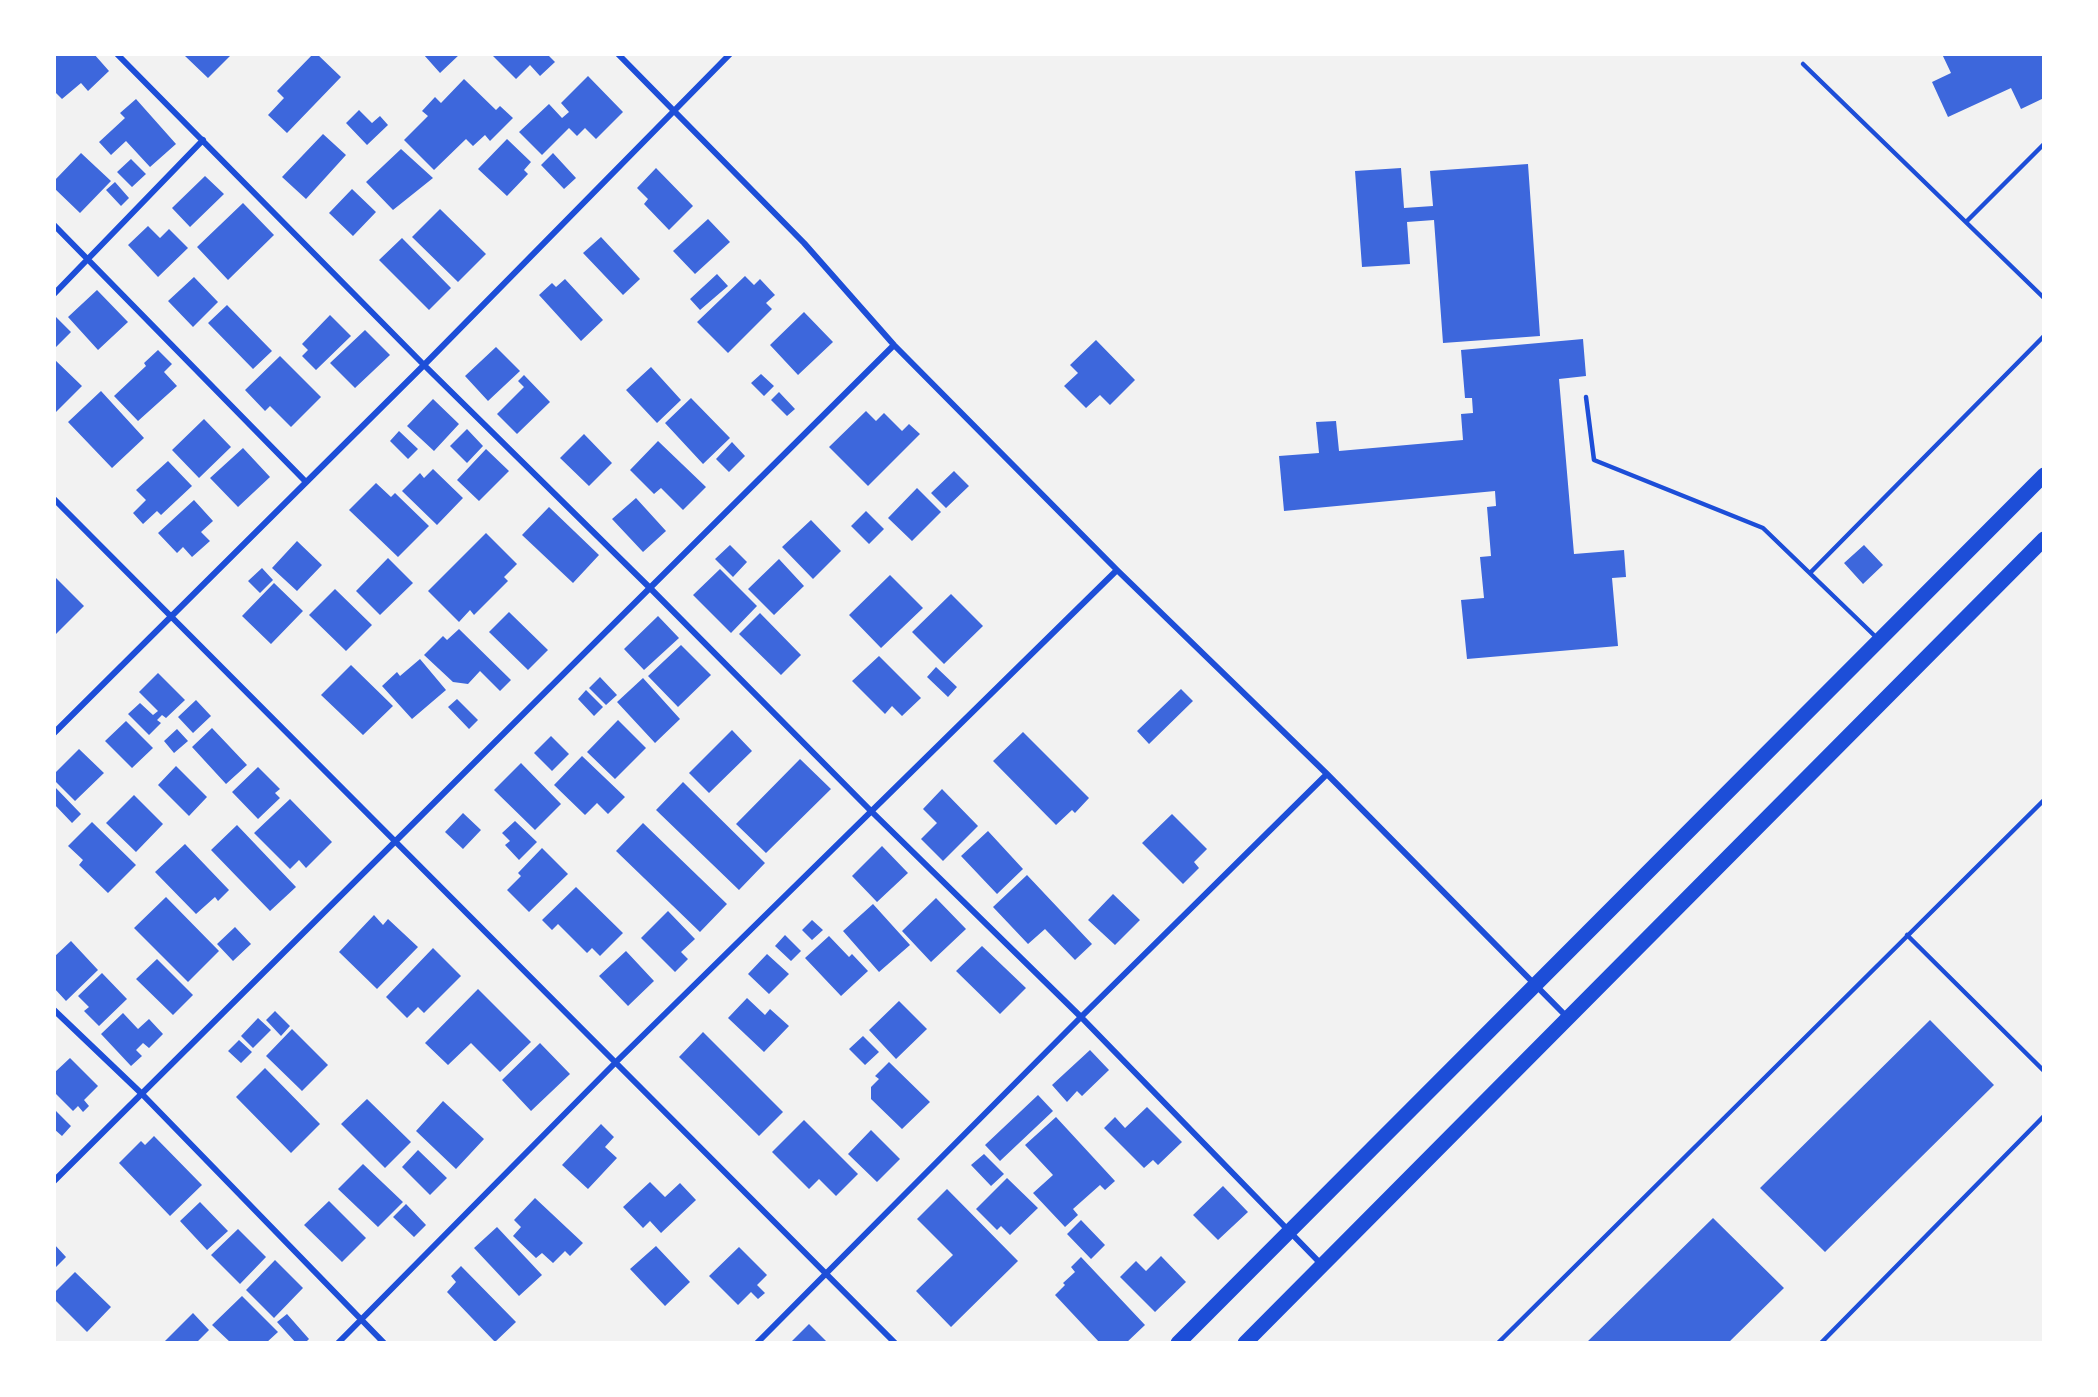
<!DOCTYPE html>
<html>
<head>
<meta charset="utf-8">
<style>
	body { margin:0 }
	#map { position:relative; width:2098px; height:1397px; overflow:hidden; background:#f2f2f2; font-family:Rubik,sans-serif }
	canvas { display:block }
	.frame { position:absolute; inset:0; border:56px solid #fff; pointer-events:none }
</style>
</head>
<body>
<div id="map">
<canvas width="2098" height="1397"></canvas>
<div class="frame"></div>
</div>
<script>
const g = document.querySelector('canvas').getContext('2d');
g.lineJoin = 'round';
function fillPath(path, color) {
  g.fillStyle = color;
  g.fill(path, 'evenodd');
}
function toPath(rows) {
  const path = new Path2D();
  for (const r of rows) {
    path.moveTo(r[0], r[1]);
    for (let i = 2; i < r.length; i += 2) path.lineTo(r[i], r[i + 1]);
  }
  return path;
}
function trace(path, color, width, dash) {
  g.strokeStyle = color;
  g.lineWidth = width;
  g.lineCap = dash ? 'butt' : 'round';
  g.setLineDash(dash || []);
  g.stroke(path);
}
const building = toPath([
	[57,54,94,54,109,71,88,91,81,83,62,99,54,91,54,57],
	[186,54,232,54,208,78,185,56],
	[313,54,317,54,341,77,287,133,268,115,284,98,277,91],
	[425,54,460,54,440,73,424,55],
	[491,54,547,54,555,62,540,76,530,65,516,79],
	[1942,54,2044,54,2044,98,2021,109,2011,88,1948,117,1932,82,1951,73],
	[588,76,623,112,596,139,585,128,577,136,569,128,542,155,519,132,549,104,562,118,569,112,561,103],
	[464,79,496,110,500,106,513,118,490,141,485,135,473,146,466,139,434,170,404,140,428,116,422,111,435,97,441,103],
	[136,99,176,144,150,167,126,141,111,155,99,142,125,118,120,113],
	[359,110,372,123,380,116,388,125,367,145,346,123],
	[323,134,346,155,306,199,282,177],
	[507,139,531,162,524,170,528,174,507,196,478,169],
	[401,149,433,178,393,210,366,182],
	[81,153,111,181,80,213,54,188,54,181],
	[553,153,576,178,564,189,541,165],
	[131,159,146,174,132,187,117,172],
	[1528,164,1540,336,1443,343,1434,220,1407,222,1410,264,1362,267,1355,171,1401,168,1404,208,1433,206,1430,171],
	[656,168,693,206,669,230,644,204,648,199,637,188],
	[205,176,224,194,190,227,172,208],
	[115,182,129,198,121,206,106,190],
	[352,189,376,212,353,236,329,213],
	[243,203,274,235,228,280,197,247],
	[440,209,486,254,458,282,412,237],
	[708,219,730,242,695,274,673,251],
	[148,226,160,238,169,229,188,248,158,277,128,245],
	[601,237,640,279,623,295,583,253],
	[402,238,451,288,429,310,379,260],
	[717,274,728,286,700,310,690,299],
	[745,276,754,285,760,279,775,295,766,303,772,309,728,353,697,322],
	[194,277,218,302,193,327,168,301],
	[565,279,603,320,581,341,539,295,552,283,556,287],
	[97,290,128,322,98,350,68,317],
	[227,305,272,351,253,369,208,323],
	[804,312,833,342,798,375,770,345],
	[330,315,351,336,316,370,302,356,308,350,302,344],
	[56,317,71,332,56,347,54,344,54,319],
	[365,330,390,355,355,388,330,363],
	[1583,339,1586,376,1559,379,1574,554,1624,550,1626,577,1612,578,1618,646,1467,659,1461,600,1484,598,1480,557,1491,556,1487,507,1496,506,1495,491,1284,511,1279,456,1319,453,1316,422,1336,421,1339,451,1463,440,1461,414,1473,413,1472,398,1465,398,1461,350],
	[1096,340,1135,380,1110,405,1100,395,1086,408,1064,386,1078,373,1070,365],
	[496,347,520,371,488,401,465,376],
	[158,350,172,364,164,372,177,386,138,421,114,396,146,366,144,363],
	[280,356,321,397,291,427,270,406,265,411,245,390],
	[54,359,82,386,54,414],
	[651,367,681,400,657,423,626,390],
	[761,374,774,386,764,396,751,383],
	[524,375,550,402,517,434,497,414,524,387,518,381],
	[101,391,144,438,112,468,68,422],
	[779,392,795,409,787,416,771,400],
	[691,398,730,438,703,464,665,423],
	[433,399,459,424,434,451,407,426],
	[866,411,876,421,884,413,902,431,909,424,920,434,868,486,829,447],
	[204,419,231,447,199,478,172,450],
	[467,429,483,446,467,463,450,446],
	[399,431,418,449,408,459,390,441],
	[584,434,612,463,589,486,560,458],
	[658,441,706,487,683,510,661,488,654,494,630,470],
	[732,442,745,456,729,472,716,459],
	[243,448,270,477,238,507,210,478],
	[486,449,509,471,479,501,457,480],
	[168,461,192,486,161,515,157,511,143,524,133,513,146,500,136,490],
	[433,469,463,498,437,525,402,491,420,473,424,478],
	[954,471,969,486,946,508,931,493],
	[376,483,391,497,395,493,429,526,398,557,349,510],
	[917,488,941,512,912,541,888,518],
	[636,498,666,531,643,552,612,519],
	[194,500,213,521,201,532,210,541,192,557,183,547,177,553,158,533],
	[549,507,599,555,573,583,522,535],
	[866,511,884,529,869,544,851,526],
	[811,520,841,551,813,579,782,547],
	[486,533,517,564,504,577,508,581,474,615,470,610,459,622,428,591],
	[297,541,322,565,297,591,272,568],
	[730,545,747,562,733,577,715,559],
	[1864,545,1883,565,1863,584,1844,563],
	[388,558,413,583,380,615,356,591],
	[779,559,804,586,774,615,748,589],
	[262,568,273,580,260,593,248,581],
	[720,569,757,606,731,633,693,595],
	[890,575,923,608,881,648,849,615],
	[54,576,84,606,54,636],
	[274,583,303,611,271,644,242,616],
	[335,589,372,625,346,651,309,615],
	[951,594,983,626,944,664,912,632],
	[509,612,548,650,528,670,489,632],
	[760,613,801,655,781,675,739,634],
	[658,616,679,638,644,670,624,649],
	[459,629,511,680,500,691,480,671,468,684,453,682,424,655,443,636,447,640],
	[681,645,711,675,678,707,648,676],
	[879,656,921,698,902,716,892,706,885,714,852,681],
	[420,659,446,690,412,719,382,686,397,672,400,676],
	[351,665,393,706,363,735,321,695],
	[936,667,957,687,948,697,927,677],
	[158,673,185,700,166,718,162,715,157,720,161,723,149,735,128,714,140,703,153,715,158,711,139,692],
	[600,677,617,695,606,705,589,688],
	[643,678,680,719,655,743,617,702],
	[1181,689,1193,701,1149,744,1137,731],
	[586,690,603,707,594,716,578,699],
	[457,699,478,720,469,729,448,707],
	[196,700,211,716,193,733,178,717],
	[618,720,646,748,615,779,587,752],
	[126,721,153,748,132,768,105,741],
	[212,728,247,765,226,784,192,747],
	[177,729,188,741,174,753,164,741],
	[732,730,752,751,709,793,689,773],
	[1023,732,1089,798,1075,813,1072,810,1056,825,993,761],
	[551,736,569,754,552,771,534,753],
	[79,749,104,773,75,801,54,780,54,774],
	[582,756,625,797,608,814,597,803,585,815,554,785],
	[800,759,831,789,766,853,736,824],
	[521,763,561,804,535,830,494,790],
	[176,766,207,797,189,816,158,785],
	[258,767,280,789,275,793,280,798,258,819,232,792],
	[683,782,765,863,739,890,656,810],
	[54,786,81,814,72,823,54,804],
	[942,789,978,826,943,861,921,839,937,823,923,809],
	[134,795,163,824,136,852,106,823],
	[290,799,332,842,306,868,299,860,290,869,254,833],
	[463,813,481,830,463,849,445,832],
	[1172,814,1207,849,1194,862,1199,868,1183,884,1142,843],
	[515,821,537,842,519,860,505,845,510,841,502,833],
	[92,822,136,865,108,893,79,865,83,860,68,846],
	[643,823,727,904,700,932,616,851],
	[237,825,296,887,270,911,211,850],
	[988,831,1023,869,997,894,961,856],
	[185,844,229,890,218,901,215,897,196,914,155,872],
	[882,846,908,873,877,902,852,876],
	[542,848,568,874,529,912,507,890,521,876,518,873],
	[1027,875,1092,944,1075,960,1045,929,1028,944,993,907],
	[576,887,623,933,600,956,592,948,587,953,558,924,552,930,542,920],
	[1113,894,1140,920,1115,945,1088,920],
	[166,897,219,951,188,982,134,928],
	[936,898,966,929,931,962,902,931],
	[873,904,910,945,879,972,843,931],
	[668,911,695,939,681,952,688,959,675,972,641,938],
	[374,915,383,925,388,919,418,947,377,989,339,952],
	[812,920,823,930,812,940,802,930],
	[235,927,251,944,233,961,217,944],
	[785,935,801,951,791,961,775,946],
	[829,936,849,957,852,954,868,971,841,996,805,958],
	[71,941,98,970,66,1001,54,988,54,957],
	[982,946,1026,988,1000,1014,956,971],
	[433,948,461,976,424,1013,418,1007,407,1018,386,997],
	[626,951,654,981,628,1006,599,976],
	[767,954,789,974,769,994,748,974],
	[157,959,193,995,173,1015,136,979],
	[102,973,127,999,99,1026,84,1011,89,1007,78,996],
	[478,989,531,1042,500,1072,471,1043,448,1065,425,1043],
	[747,998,765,1015,770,1009,789,1026,764,1052,728,1018],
	[899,1001,927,1029,896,1059,869,1030],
	[275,1011,290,1026,281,1036,266,1020],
	[123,1013,138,1029,149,1019,163,1034,149,1048,143,1043,136,1050,142,1056,131,1066,101,1034],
	[258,1018,271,1030,253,1048,241,1036],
	[1930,1020,1994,1085,1825,1252,1760,1188],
	[292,1029,328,1065,302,1091,266,1056],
	[703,1032,783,1112,759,1136,679,1057],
	[863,1036,879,1052,865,1065,849,1049],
	[239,1040,252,1052,241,1063,228,1051],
	[540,1043,570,1074,531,1111,502,1080],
	[1090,1050,1109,1070,1082,1096,1077,1091,1067,1102,1052,1085],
	[70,1058,98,1086,84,1100,89,1106,83,1112,78,1106,73,1111,54,1092,54,1073],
	[889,1062,930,1102,902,1129,871,1099,871,1087,879,1079,875,1076],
	[265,1068,320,1124,291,1153,236,1097],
	[1038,1095,1053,1111,1000,1161,985,1145],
	[367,1099,411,1142,385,1168,341,1124],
	[443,1101,484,1139,456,1169,416,1131],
	[1147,1107,1182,1142,1158,1165,1153,1160,1144,1168,1104,1128,1115,1117,1125,1128],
	[56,1111,71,1126,62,1136,54,1129,54,1114],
	[1056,1117,1115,1181,1105,1190,1100,1185,1073,1209,1078,1215,1065,1227,1033,1193,1053,1175,1025,1145],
	[804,1120,858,1174,836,1196,819,1179,809,1189,772,1152],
	[601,1124,614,1137,605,1147,617,1158,588,1189,562,1165],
	[871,1130,900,1159,877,1182,848,1154],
	[154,1136,202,1185,170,1216,119,1163,141,1141,145,1145],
	[418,1150,447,1178,430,1195,402,1167],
	[984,1154,1004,1174,991,1186,971,1165],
	[363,1164,403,1202,378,1227,338,1189],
	[1007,1178,1038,1208,1010,1235,1001,1226,997,1230,976,1209],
	[650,1182,665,1197,680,1183,696,1200,661,1233,650,1221,643,1228,623,1207],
	[1223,1186,1248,1212,1218,1240,1193,1215],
	[947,1189,1018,1261,951,1327,916,1291,953,1255,917,1219],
	[535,1198,583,1243,570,1256,565,1251,553,1263,542,1253,536,1258,513,1236,521,1227,514,1220],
	[329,1201,366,1238,342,1262,304,1225],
	[200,1202,228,1231,207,1250,180,1221],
	[406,1204,426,1225,414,1237,393,1217],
	[1713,1218,1784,1288,1728,1343,1586,1343],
	[1081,1220,1105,1245,1091,1259,1067,1234],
	[497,1227,542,1275,519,1296,474,1248],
	[238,1229,266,1257,240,1284,211,1255],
	[54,1244,66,1257,56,1267,54,1265],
	[656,1246,690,1282,665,1306,630,1269],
	[739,1247,767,1275,757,1285,765,1293,758,1299,751,1292,738,1305,709,1276],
	[1161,1256,1186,1282,1155,1312,1120,1277,1136,1261,1146,1271],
	[1081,1257,1145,1325,1126,1343,1100,1343,1055,1295,1065,1285,1063,1283,1075,1272,1071,1267],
	[275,1260,303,1288,274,1318,246,1290],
	[461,1266,516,1322,495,1342,447,1292,456,1282,451,1276],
	[75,1272,111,1307,87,1332,54,1299,54,1293],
	[242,1296,278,1332,266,1343,231,1343,212,1325],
	[193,1313,209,1330,196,1343,163,1343],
	[287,1314,309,1339,305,1343,296,1343,277,1322],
	[809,1324,828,1343,790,1343]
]);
const service = toPath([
	[1803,64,2044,298],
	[1966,222,2044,144],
	[1586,397,1594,460,1763,528,1878,639],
	[1810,573,2044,336],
	[1907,935,2044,1071],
	[1498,1343,2044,800],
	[1821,1343,2044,1116]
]);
const minor = toPath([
	[117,54,424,365,649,587,870,810,1081,1017,1322,1265],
	[618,54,804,243,894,345,1117,570,1327,774,1567,1017],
	[54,225,306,482],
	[54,294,203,140],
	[54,499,895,1343],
	[54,733,424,365,730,54],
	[54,1010,142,1094,384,1343],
	[54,1181,894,345],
	[338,1343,616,1062,1117,570],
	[757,1343,1081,1017,1327,774]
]);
const primary = toPath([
	[1178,1343,2044,475],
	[1245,1343,2044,539]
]);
fillPath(building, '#3d67dc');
trace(service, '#1d4ed8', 4.5);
trace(minor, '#1d4ed8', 6);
trace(primary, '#1d4ed8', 15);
</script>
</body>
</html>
